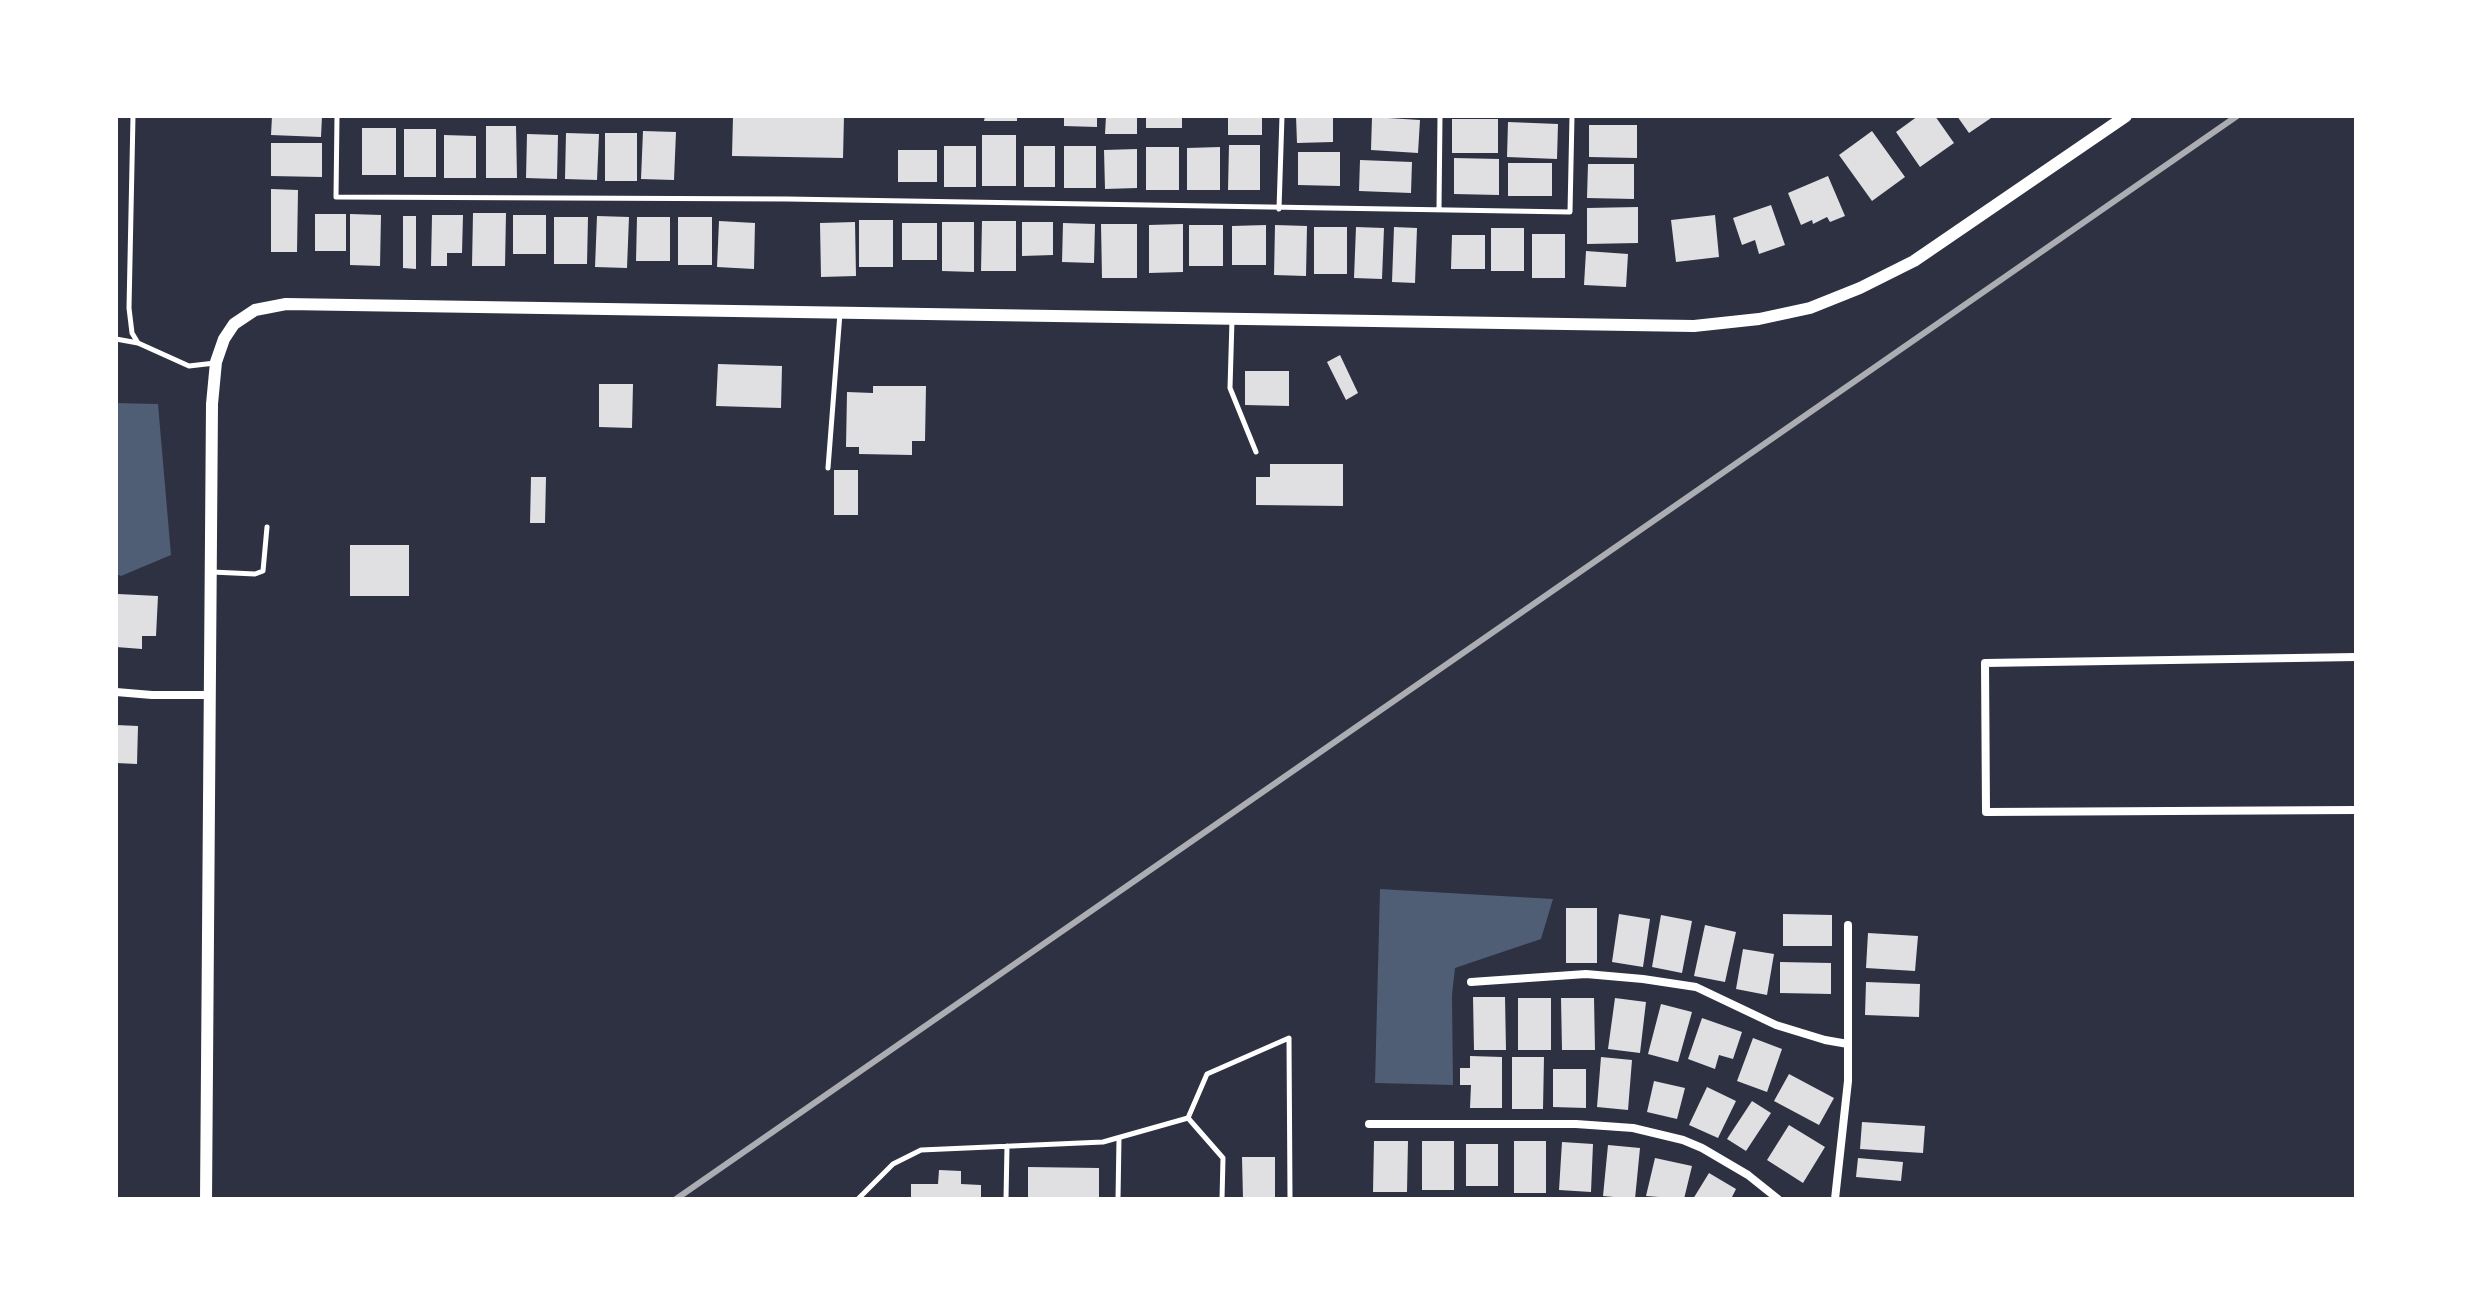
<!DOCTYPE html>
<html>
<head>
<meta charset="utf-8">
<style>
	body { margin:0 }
	#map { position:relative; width:2472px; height:1315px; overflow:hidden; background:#2d3142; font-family:Figtree,sans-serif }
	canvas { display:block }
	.frame { position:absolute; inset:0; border:118px solid #fff; pointer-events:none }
</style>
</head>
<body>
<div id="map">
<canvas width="2472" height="1315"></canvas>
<div class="frame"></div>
</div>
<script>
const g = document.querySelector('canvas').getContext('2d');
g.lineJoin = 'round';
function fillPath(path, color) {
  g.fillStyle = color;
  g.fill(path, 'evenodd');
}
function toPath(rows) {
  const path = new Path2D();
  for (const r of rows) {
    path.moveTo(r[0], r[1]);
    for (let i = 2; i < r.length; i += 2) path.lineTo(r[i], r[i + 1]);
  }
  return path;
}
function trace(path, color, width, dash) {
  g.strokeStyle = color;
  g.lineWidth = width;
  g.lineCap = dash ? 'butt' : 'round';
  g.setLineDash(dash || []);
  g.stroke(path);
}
const water = toPath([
	[116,403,158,404,171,555,121,576,116,574],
	[1380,889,1553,899,1541,939,1455,968,1452,995,1453,1085,1375,1083]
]);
const building = toPath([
	[272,116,322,116,321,137,271,135],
	[733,116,844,116,843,158,732,156],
	[985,116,1017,116,1017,121,984,121],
	[1064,116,1097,116,1097,127,1064,126],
	[1106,116,1137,116,1137,134,1105,134],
	[1146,116,1182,116,1182,128,1146,128],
	[1228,116,1262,116,1262,135,1228,135],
	[1296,116,1333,116,1333,142,1297,143],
	[1918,116,1935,116,1954,143,1920,167,1896,132],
	[1957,116,1994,116,1969,133],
	[1372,117,1420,120,1418,153,1371,150],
	[1452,119,1498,119,1498,153,1452,153],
	[1508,122,1558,124,1557,159,1507,157],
	[1589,125,1637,125,1637,158,1589,157],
	[486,126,516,126,517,178,486,178],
	[362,128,396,128,396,175,362,175],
	[404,129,436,129,436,177,404,177],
	[643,131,676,132,674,180,641,179],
	[1872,131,1905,177,1872,201,1839,155],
	[566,133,599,134,597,180,565,179],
	[605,133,637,133,637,181,605,181],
	[527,134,558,135,557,179,526,178],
	[444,135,476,136,476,178,444,178],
	[982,135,1016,135,1016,186,982,186],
	[271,143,322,143,322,177,271,176],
	[1229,145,1260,145,1260,190,1228,190],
	[944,146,976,146,976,187,944,187],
	[1024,146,1055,146,1055,187,1024,187],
	[1064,146,1096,146,1096,188,1064,188],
	[1146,147,1179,147,1179,190,1146,190],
	[1220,147,1220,190,1187,190,1187,148],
	[1137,149,1137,188,1105,189,1104,150],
	[898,150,937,150,937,182,898,182],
	[1298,152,1340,152,1340,186,1298,185],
	[1454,158,1499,159,1499,195,1454,194],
	[1360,160,1412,162,1411,193,1359,191],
	[1508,163,1552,163,1552,196,1508,196],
	[1588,164,1634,164,1634,199,1587,198],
	[1828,176,1845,216,1830,222,1827,217,1813,224,1812,220,1801,225,1788,193],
	[271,189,298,190,297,252,271,252],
	[1771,205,1785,245,1759,254,1755,240,1742,245,1733,218],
	[1638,207,1638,243,1587,244,1587,208],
	[473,213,506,213,505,266,472,266],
	[315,214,346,214,346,251,315,251],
	[350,214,381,215,380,266,350,265],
	[432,215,463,215,462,253,447,253,447,266,431,266],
	[513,215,546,215,546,254,513,254],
	[1715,215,1719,257,1676,262,1671,220],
	[403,216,416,216,416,269,403,268],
	[597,216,629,217,627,268,595,267],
	[554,217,588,217,587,264,554,264],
	[637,217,670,217,670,261,636,261],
	[678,217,712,217,712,265,678,265],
	[859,220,893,220,893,267,859,267],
	[719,221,755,223,754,269,717,267],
	[982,221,1016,221,1016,271,981,271],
	[855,222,856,276,821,277,820,223],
	[942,222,974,222,974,272,942,271],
	[1022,222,1053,222,1053,255,1022,256],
	[902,223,937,223,937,260,902,260],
	[1063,223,1095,224,1094,263,1062,262],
	[1101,224,1137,224,1137,278,1102,278],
	[1183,224,1183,272,1149,273,1149,225],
	[1189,225,1223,225,1223,266,1189,266],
	[1266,225,1266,265,1232,265,1232,226],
	[1275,225,1307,226,1306,276,1274,275],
	[1314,227,1347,227,1347,274,1314,274],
	[1356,227,1384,228,1382,279,1354,278],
	[1394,227,1417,228,1415,283,1392,282],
	[1491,228,1524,228,1524,271,1491,271],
	[1532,234,1565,234,1565,278,1532,278],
	[1452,235,1485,235,1485,269,1451,269],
	[1586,251,1628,254,1626,287,1584,285],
	[1340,355,1358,393,1346,400,1327,362],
	[718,364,782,366,781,408,716,406],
	[1245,371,1289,371,1289,406,1245,405],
	[599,384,633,384,632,428,599,427],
	[873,386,926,386,925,441,912,441,912,455,859,454,859,447,846,447,847,392,873,393],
	[1270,464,1343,464,1343,506,1256,505,1256,477,1270,477],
	[834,470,858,470,858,515,834,515],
	[531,477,546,477,545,523,530,523],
	[350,545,409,545,409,596,350,596],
	[118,594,158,596,156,636,142,636,142,649,116,647],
	[116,725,138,726,137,764,116,763],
	[1566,908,1597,908,1597,963,1566,963],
	[1619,914,1650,919,1643,967,1612,962],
	[1783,914,1832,915,1832,946,1783,946],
	[1661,915,1692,921,1682,973,1652,967],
	[1705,925,1736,932,1725,982,1694,976],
	[1868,933,1918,936,1915,971,1866,968],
	[1743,949,1774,954,1767,995,1736,989],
	[1780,962,1831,963,1831,994,1780,993],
	[1866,982,1920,984,1919,1017,1865,1015],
	[1473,997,1505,997,1506,1050,1474,1050],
	[1518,998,1551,998,1551,1050,1518,1050],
	[1561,998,1594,998,1595,1050,1562,1050],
	[1615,998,1646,1002,1640,1053,1608,1049],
	[1661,1004,1692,1012,1678,1062,1648,1054],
	[1702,1018,1742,1032,1733,1059,1719,1055,1715,1069,1688,1059],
	[1753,1038,1782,1049,1767,1092,1737,1081],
	[1470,1056,1502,1057,1502,1108,1470,1108,1471,1085,1460,1085,1460,1068,1470,1068],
	[1512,1057,1544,1057,1543,1109,1512,1109],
	[1601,1057,1632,1060,1628,1110,1597,1107],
	[1553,1069,1586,1069,1586,1108,1553,1107],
	[1789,1074,1834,1098,1819,1125,1774,1101],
	[1654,1081,1685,1088,1677,1119,1647,1112],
	[1707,1087,1736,1101,1718,1138,1689,1125],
	[1752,1101,1771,1113,1746,1151,1727,1139],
	[1862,1122,1925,1126,1923,1153,1860,1149],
	[1789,1125,1825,1147,1803,1183,1767,1160],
	[1374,1141,1408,1141,1407,1192,1373,1192],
	[1422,1141,1454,1141,1454,1190,1422,1190],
	[1514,1141,1546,1141,1546,1193,1514,1193],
	[1562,1142,1593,1144,1591,1192,1559,1190],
	[1466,1144,1498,1144,1498,1186,1466,1186],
	[1608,1145,1640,1148,1635,1199,1603,1196],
	[1242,1157,1275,1157,1275,1199,1243,1199],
	[1655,1158,1692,1166,1684,1199,1646,1196],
	[1858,1158,1903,1162,1901,1181,1856,1177],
	[1028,1167,1099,1168,1099,1199,1028,1199],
	[939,1170,961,1171,961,1184,981,1185,981,1199,911,1199,911,1184,938,1184],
	[1709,1173,1736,1189,1731,1199,1693,1199]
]);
const service = toPath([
	[133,116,129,308,132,333,138,343],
	[337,116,336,197,787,199,1570,212,1572,116],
	[1279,209,1282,116],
	[1439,209,1440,116],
	[1232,320,1230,388,1256,452],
	[116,339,138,343,189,366,215,363],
	[828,468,840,313],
	[212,572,255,574,263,571,267,527],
	[1188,1118,1223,1158,1222,1199],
	[858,1199,893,1164,921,1150,1103,1142,1188,1118,1207,1074,1289,1038,1290,1199],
	[1006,1199,1007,1146],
	[1118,1199,1119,1138]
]);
const minor = toPath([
	[2356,657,1985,663,1986,812,2356,810],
	[116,692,152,695,210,695],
	[1471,982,1586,974,1643,979,1696,987,1776,1025,1825,1040,1848,1044],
	[1369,1124,1576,1124,1633,1128,1683,1140,1702,1148,1748,1175,1778,1199],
	[1835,1199,1848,1081,1848,925]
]);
const tertiary = toPath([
	[206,1199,212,404,216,362,224,339,234,324,255,310,286,304,1694,326,1759,319,1810,308,1860,288,1914,261,2126,116]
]);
const rail = toPath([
	[676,1199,2237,116]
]);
fillPath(water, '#4f5d75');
fillPath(building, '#e0e0e3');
trace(service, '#fff', 5);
trace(minor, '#fff', 8);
trace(tertiary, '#fff', 12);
trace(rail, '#abadb3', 6);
</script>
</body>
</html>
